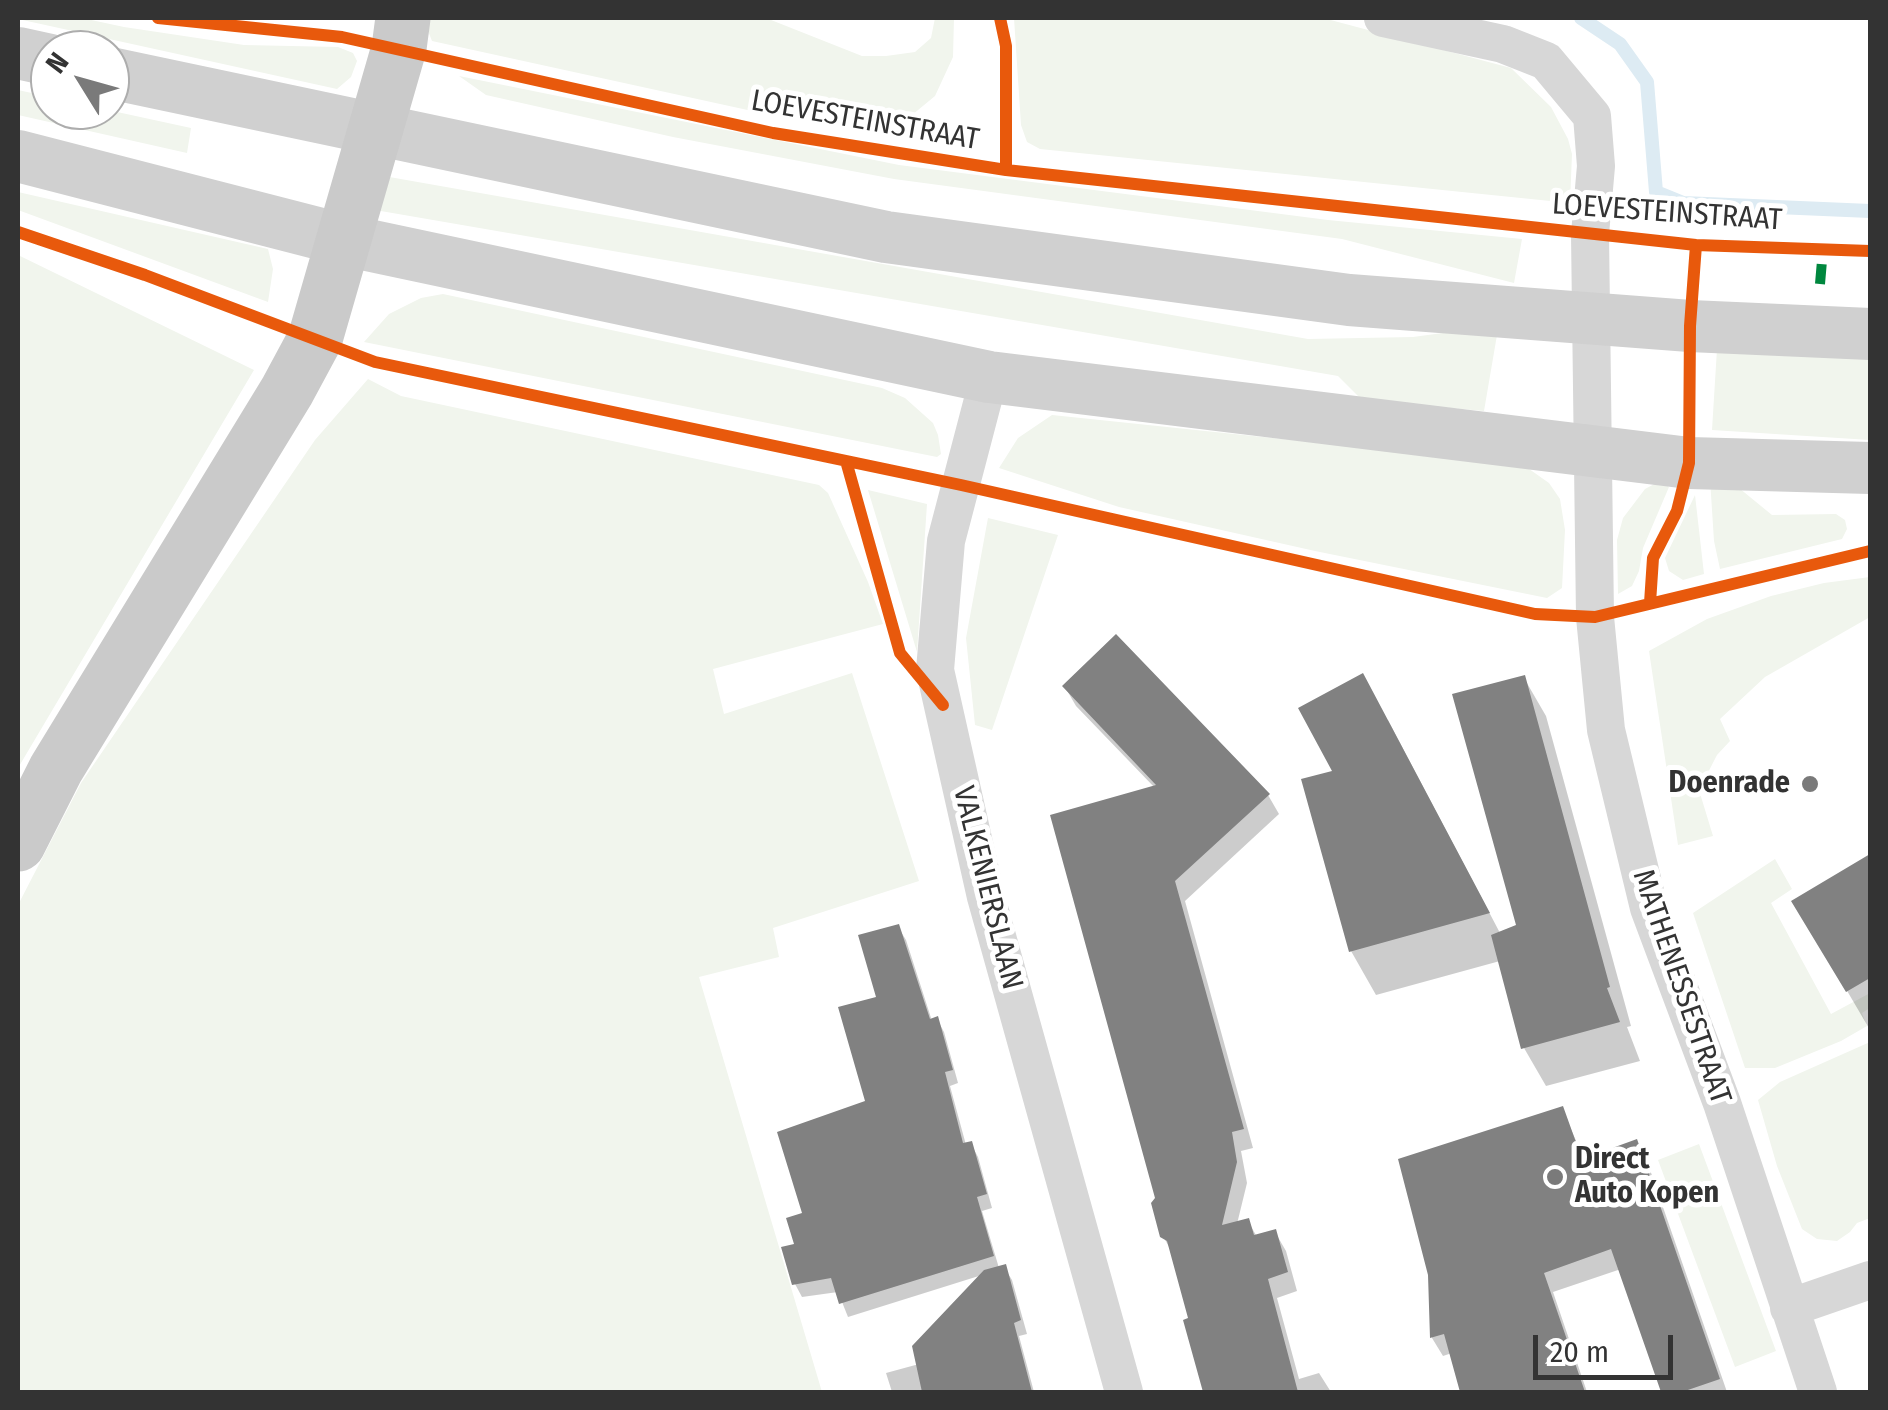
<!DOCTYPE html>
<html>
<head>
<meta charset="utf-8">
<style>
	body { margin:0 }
	#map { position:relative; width:1888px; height:1410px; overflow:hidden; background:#fff; font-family:"Fira Sans Condensed",sans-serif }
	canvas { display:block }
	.frame { position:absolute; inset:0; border:20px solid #333; pointer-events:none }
	.north { position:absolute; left:30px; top:30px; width:100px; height:100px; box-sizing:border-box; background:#fff; border:2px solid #adadad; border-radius:50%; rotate:307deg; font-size:28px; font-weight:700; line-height:40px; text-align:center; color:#333 }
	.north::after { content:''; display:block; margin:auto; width:35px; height:45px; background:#7a7a7a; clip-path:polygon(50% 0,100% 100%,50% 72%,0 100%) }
	.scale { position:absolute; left:1533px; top:1335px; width:140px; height:45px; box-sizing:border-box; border:5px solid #333; border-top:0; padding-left:12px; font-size:30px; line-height:35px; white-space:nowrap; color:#333; -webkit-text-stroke:8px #fff; paint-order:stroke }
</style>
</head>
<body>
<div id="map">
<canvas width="1888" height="1410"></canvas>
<div class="frame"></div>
<div class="north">N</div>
<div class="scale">20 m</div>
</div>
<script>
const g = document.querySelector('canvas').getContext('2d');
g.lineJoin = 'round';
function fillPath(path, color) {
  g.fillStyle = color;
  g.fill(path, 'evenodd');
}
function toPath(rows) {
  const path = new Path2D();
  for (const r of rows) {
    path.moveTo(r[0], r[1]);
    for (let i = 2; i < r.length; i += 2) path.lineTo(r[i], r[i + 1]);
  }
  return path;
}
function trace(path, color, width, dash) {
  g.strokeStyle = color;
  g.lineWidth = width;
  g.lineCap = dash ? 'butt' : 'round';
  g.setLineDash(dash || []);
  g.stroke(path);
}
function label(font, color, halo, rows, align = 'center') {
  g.font = font + ' "Fira Sans Condensed",sans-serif';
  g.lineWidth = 10;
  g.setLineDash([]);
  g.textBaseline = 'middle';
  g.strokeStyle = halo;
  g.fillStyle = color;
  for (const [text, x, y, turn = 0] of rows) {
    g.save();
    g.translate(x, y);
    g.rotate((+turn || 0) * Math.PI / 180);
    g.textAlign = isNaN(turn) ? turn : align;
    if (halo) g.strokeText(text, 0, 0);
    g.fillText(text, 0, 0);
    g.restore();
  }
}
const green = toPath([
	[82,18,124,27,244,45,338,47,353,53,357,61,351,77,337,89,18,19],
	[423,18,766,18,862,56,886,56,915,52,931,38,935,18,954,18,953,57,935,96,912,115,887,117,852,129,775,116,432,41],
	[1014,18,1323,18,1511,68,1551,107,1568,139,1572,154,1570,203,1040,149,1027,142,1021,125],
	[459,76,899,165,1328,220,1522,239,1514,283,1342,239,894,179,673,137,486,95],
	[18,90,50,97,50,110,108,110,191,128,187,153,18,115],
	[378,175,1308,339,1413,337,1465,330,1497,335,1484,411,1362,400,1338,376,375,210],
	[18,192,268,249,273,269,268,302,18,210],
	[18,255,254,370,18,768],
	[443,294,882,388,905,398,933,423,938,435,941,454,937,457,364,342,389,314,421,298],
	[1717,349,1870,358,1870,440,1712,430],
	[368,379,401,396,819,485,828,493,868,582,883,624,713,669,724,714,852,673,919,881,773,928,779,957,699,977,822,1392,18,1392,18,905,81,783,315,440],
	[1052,415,1522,464,1549,483,1560,499,1565,530,1562,588,1547,598,1315,551,1119,507,999,468,1018,438],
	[1710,479,1728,479,1772,515,1836,514,1845,520,1847,529,1842,539,1720,569,1714,541],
	[1660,481,1669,487,1643,548,1639,571,1632,586,1618,594,1617,540,1623,518,1645,489],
	[868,490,927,504,917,652],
	[1695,495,1704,574,1683,580,1669,571,1665,558],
	[988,518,1058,535,992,730,975,725,966,638],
	[1870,577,1870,617,1765,677,1720,719,1730,741,1717,755,1699,790,1713,836,1678,845,1649,651,1707,619,1771,596,1824,583],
	[1775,859,1792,889,1771,903,1831,1014,1870,993,1870,1008,1862,1013,1867,1026,1841,1041,1775,1068,1745,1068,1693,913],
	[1870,1042,1870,1218,1857,1223,1850,1232,1837,1241,1817,1239,1802,1229,1777,1166,1758,1100,1780,1082],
	[1699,1144,1776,1351,1735,1367,1658,1160]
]);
const shadow = toPath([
	[1524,678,1546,716,1631,1026,1627,1027,1640,1061,1546,1086,1524,1048,1500,961,1376,995,1351,951,1336,773,1388,720,1500,933,1519,926],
	[1065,687,1268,795,1279,814,1185,901,1253,1148,1241,1151,1247,1183,1237,1224,1248,1221,1257,1237,1275,1232,1286,1251,1297,1291,1277,1298,1299,1379,1319,1373,1331,1392,1215,1392,1210,1384,1173,1254,1163,1236,1158,1198,1155,788,1076,706],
	[1870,856,1870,1030,1795,902],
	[898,927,906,940,932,1021,937,1019,944,1032,958,1083,950,1086,966,1145,971,1144,978,1157,992,1208,982,1211,999,1268,1004,1267,1012,1280,1027,1334,1019,1336,1034,1392,892,1392,886,1373,919,1364,982,1275,848,1317,838,1292,802,1297,795,1284,797,1246,805,1215,868,1102,879,999],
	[1562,1109,1585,1161,1636,1142,1647,1161,1727,1392,1657,1392,1663,1390,1621,1269,1553,1292,1587,1392,1462,1392,1452,1353,1443,1356,1432,1338,1430,1275]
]);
const stream = toPath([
	[1581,18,1620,44,1647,82,1656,192,1683,203,1870,211]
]);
const building = toPath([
	[1116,634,1270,794,1175,881,1244,1129,1232,1132,1237,1162,1222,1225,1249,1218,1254,1235,1276,1229,1288,1272,1268,1279,1298,1392,1203,1392,1183,1320,1188,1318,1167,1241,1160,1237,1151,1203,1155,1198,1050,815,1156,785,1062,686],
	[1363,673,1490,913,1349,952,1301,779,1332,771,1298,708],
	[1525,675,1610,987,1607,988,1620,1022,1521,1049,1491,935,1516,925,1452,694],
	[1870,854,1870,978,1846,992,1791,901],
	[899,924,930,1019,938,1016,953,1070,945,1072,963,1143,972,1141,987,1194,977,1197,994,1256,839,1304,831,1278,792,1285,781,1247,794,1244,786,1218,802,1213,777,1132,865,1101,838,1007,876,997,858,935],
	[1563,1106,1582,1159,1637,1139,1720,1379,1682,1392,1661,1392,1611,1249,1544,1273,1585,1392,1460,1392,1444,1334,1430,1338,1428,1275,1398,1159],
	[1006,1264,1021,1320,1014,1323,1032,1392,922,1392,912,1346,984,1270]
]);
const street = toPath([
	[1383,18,1503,44,1546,61,1592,116,1596,166,1590,234,1595,617,1606,730,1649,908,1722,1103,1818,1392],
	[989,377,946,541,935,670,986,897,1124,1392],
	[1789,1308,1870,1280]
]);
const secondary = toPath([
	[18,53,50,60],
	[110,73,886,237,1349,300,1690,326,1870,334],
	[18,156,344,240,989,377,1689,463,1870,468]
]);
const primary = toPath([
	[18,844,56,769,287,391,315,339,399,48,403,18]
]);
const quiet = toPath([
	[1820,284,1823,249]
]);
const cycleway = toPath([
	[158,18,342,37,773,133,1006,170,1696,245,1870,251],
	[1000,18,1006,46,1006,170],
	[18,232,145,275,375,362,961,485,1535,614,1595,617,1870,551],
	[846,461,900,653,943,705],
	[1650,603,1653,558,1677,511,1689,463,1690,326,1696,245]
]);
const markers = [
	[1810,784,10,"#7a7a7a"],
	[1555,1177,10,"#7a7a7a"]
];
const streetNames = [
	["LOEVESTEINSTRAAT",865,121,10],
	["LOEVESTEINSTRAAT",1667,213,4],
	["VALKENIERSLAAN",987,888,76],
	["MATHENESSESTRAAT",1681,987,71]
];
const poiNames = [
	["Doenrade",1790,784],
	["Direct",1575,1160,"left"],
	["Auto Kopen",1575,1194,"left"]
];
fillPath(green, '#f1f5ed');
fillPath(shadow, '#0003');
trace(stream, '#ddebf3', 14);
fillPath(building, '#818181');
trace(street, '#d7d7d7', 38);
trace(secondary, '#d0d0d0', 52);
trace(primary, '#cacaca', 55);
trace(quiet, '#00873e', 10, [20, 10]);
trace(cycleway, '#e8590c', 12);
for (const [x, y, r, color] of markers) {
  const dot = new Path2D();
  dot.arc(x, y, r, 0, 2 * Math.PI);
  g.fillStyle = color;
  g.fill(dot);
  trace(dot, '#fff', 4);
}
label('30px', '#333', '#fff', streetNames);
label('bold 30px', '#333', '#fff', poiNames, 'right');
</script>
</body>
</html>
